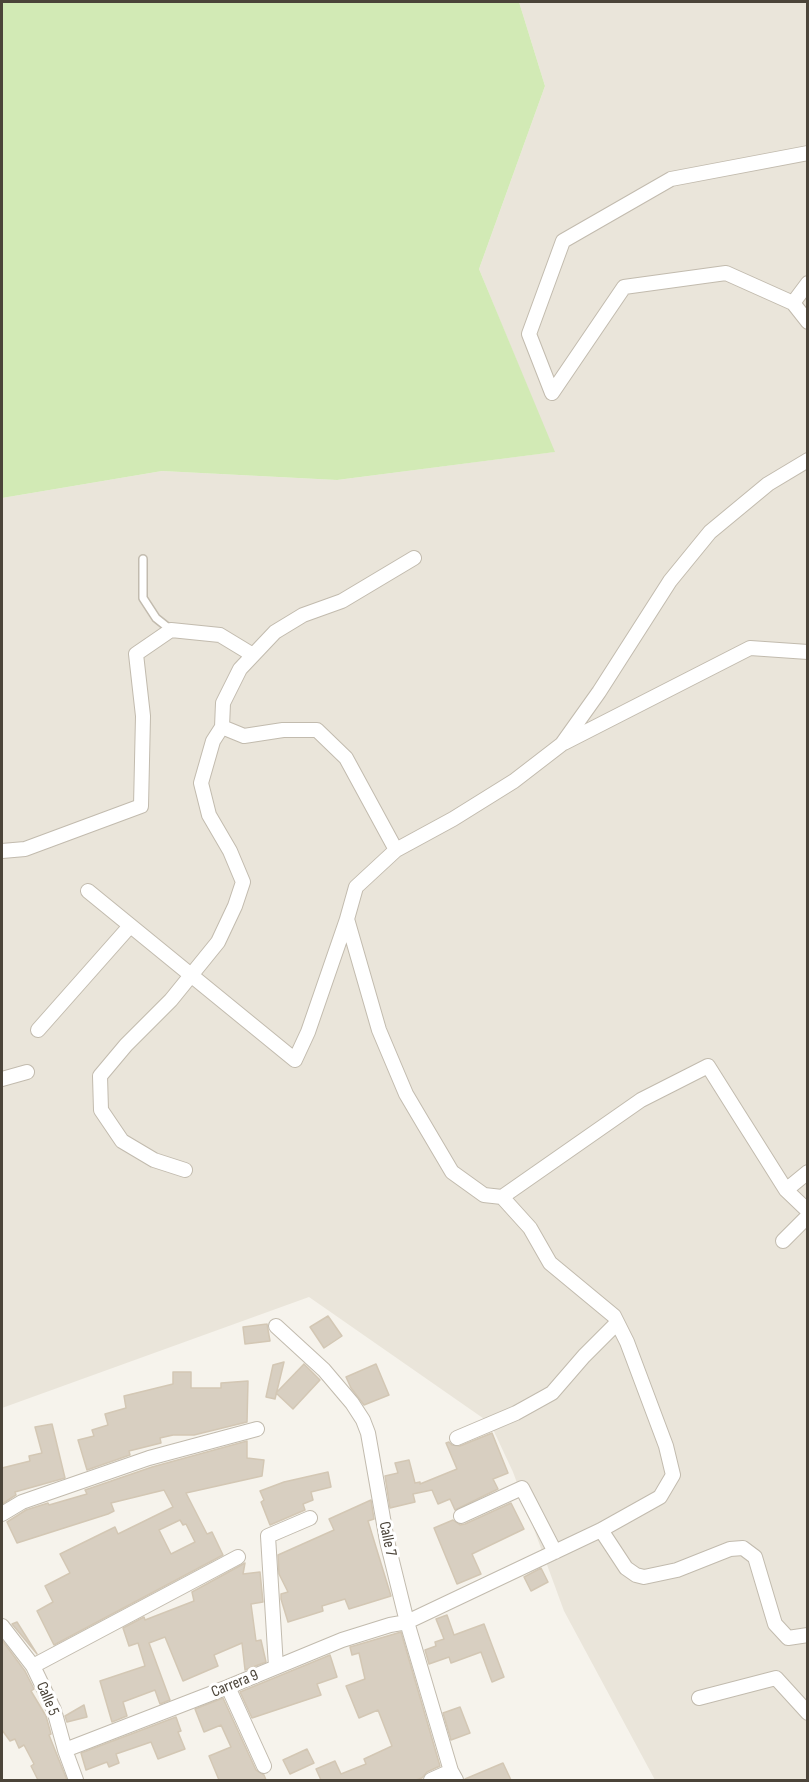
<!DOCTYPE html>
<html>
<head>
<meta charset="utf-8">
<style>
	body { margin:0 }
	#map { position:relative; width:809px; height:1782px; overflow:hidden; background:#f6f3ec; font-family:"Sofia Sans Condensed",sans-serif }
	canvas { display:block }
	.frame { position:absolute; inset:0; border:3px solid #4b4439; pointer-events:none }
</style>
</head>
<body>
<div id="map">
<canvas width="809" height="1782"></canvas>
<div class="frame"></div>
</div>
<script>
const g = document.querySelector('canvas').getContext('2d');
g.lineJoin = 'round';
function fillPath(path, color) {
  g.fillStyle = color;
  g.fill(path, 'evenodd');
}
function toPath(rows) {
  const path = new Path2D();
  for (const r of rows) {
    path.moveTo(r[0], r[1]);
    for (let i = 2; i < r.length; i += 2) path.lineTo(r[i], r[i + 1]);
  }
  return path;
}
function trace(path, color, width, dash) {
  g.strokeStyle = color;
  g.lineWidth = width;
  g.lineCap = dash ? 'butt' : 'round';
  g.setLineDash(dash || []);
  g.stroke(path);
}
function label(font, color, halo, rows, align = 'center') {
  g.font = font + ' "Sofia Sans Condensed",sans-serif';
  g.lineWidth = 6;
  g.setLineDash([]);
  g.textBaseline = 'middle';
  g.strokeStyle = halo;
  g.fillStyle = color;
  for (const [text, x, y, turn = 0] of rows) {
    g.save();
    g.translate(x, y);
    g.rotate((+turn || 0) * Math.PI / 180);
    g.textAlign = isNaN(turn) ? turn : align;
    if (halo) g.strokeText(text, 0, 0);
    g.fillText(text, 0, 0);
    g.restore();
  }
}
const residential = toPath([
	[519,2,807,2,807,1780,655,1780,564,1611,513,1472,490,1423,309,1297,2,1408,2,498,162,471,337,480,554,452,479,269,545,86]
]);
const green = toPath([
	[2,2,519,2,545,86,479,269,555,452,337,480,162,471,2,498]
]);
const building = toPath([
	[328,1316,342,1336,324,1348,310,1327,328,1316],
	[267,1324,270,1341,245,1344,243,1327,267,1324],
	[284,1362,275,1399,266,1397,273,1365,284,1362],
	[304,1364,320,1380,293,1409,276,1393,304,1364],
	[376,1364,389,1395,364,1405,351,1388,346,1377,376,1364],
	[173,1372,191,1372,191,1388,221,1388,221,1383,248,1381,247,1422,194,1435,173,1435,160,1438,161,1443,129,1451,130,1455,87,1470,78,1440,94,1436,92,1430,108,1425,105,1414,126,1408,124,1396,173,1384,173,1372],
	[52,1424,65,1478,15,1492,16,1495,2,1504,2,1468,30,1461,29,1456,42,1453,35,1427,52,1424],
	[492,1433,508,1473,493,1479,498,1489,455,1510,450,1499,438,1504,432,1490,413,1494,415,1502,390,1508,385,1476,398,1473,395,1463,409,1460,415,1483,420,1482,420,1484,457,1469,446,1443,449,1442,452,1445,460,1446,492,1433],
	[247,1441,247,1458,264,1460,262,1476,186,1493,207,1534,212,1532,223,1555,54,1645,37,1611,53,1602,45,1586,70,1573,60,1554,115,1527,118,1534,173,1507,164,1490,111,1503,114,1511,108,1514,17,1543,7,1522,26,1510,48,1503,49,1505,87,1494,85,1490,152,1467,247,1441],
	[180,1520,183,1525,186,1524,195,1542,171,1554,159,1530,180,1520],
	[328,1472,331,1487,311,1492,313,1500,303,1504,305,1510,270,1525,261,1502,264,1500,260,1491,284,1482,328,1472],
	[371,1500,374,1519,368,1521,391,1596,349,1609,345,1599,322,1606,323,1611,288,1622,281,1599,281,1594,288,1592,279,1574,278,1555,334,1530,329,1519,371,1500],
	[511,1503,524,1529,472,1554,481,1574,457,1584,434,1528,453,1520,460,1525,465,1524,511,1503],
	[245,1563,243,1574,260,1572,263,1602,251,1604,256,1641,261,1640,266,1662,245,1670,242,1643,214,1655,218,1666,183,1681,165,1637,149,1643,170,1700,160,1704,155,1690,123,1702,127,1716,112,1722,100,1681,145,1666,138,1643,129,1646,123,1628,144,1617,145,1620,194,1601,192,1592,245,1563],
	[541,1568,548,1582,531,1591,524,1577,541,1568],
	[447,1615,454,1635,484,1624,504,1677,492,1682,481,1652,451,1663,449,1657,429,1664,425,1650,436,1646,435,1642,444,1639,436,1619,447,1615],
	[17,1622,37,1654,12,1624,17,1622],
	[401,1632,440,1766,427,1772,422,1778,416,1780,321,1780,316,1769,335,1761,341,1774,366,1764,364,1759,392,1746,378,1710,359,1718,346,1686,365,1679,359,1653,352,1655,350,1647,401,1632],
	[2,1640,25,1671,34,1689,31,1691,46,1716,51,1734,49,1735,67,1780,38,1780,31,1766,34,1764,24,1745,19,1748,15,1739,10,1741,2,1730,2,1640],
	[330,1655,337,1677,317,1684,321,1695,252,1718,240,1692,330,1655],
	[223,1698,256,1770,264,1775,266,1780,219,1780,209,1756,231,1747,221,1725,204,1732,195,1709,223,1698],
	[84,1705,87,1717,67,1722,65,1716,84,1705],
	[460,1707,470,1733,451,1740,443,1713,460,1707],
	[176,1717,181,1731,178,1732,185,1749,158,1759,151,1742,116,1754,119,1763,109,1767,107,1762,86,1770,81,1753,176,1717],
	[307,1749,314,1763,290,1774,283,1760,307,1749],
	[503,1763,511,1780,465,1780,465,1779,503,1763]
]);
const lane = toPath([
	[143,559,143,598,156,618,171,630]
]);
const street = toPath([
	[808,153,671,179,563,241,529,334,552,393,624,287,726,273,793,303,808,322],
	[793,303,808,283],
	[564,743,750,648,808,652],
	[396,850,346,758,317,730,283,730,244,736,222,727,223,703,240,669,275,632,303,615,342,601,414,558],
	[2,851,25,849,141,806,143,716,136,654,171,630,220,635,253,655],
	[88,891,295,1060,308,1032,347,919],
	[38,1030,130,926],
	[2,1079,27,1072],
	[185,1170,154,1160,122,1141,101,1110,100,1076,126,1045,171,1000,218,942,235,906,243,882,230,851,209,815,201,783,213,741,222,727],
	[786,1190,808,1172],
	[502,1197,641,1100,708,1066,786,1190,808,1211],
	[783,1241,808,1216],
	[276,1326,324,1370,352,1403,363,1420,368,1433,387,1541,407,1622,451,1771,456,1780],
	[457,1438,516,1413,552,1393,584,1356,617,1323],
	[2,1514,22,1502,149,1458,257,1429],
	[461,1516,522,1488,555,1552],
	[601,1530,626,1568,636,1575,644,1577,677,1570,730,1549,743,1548,755,1557,775,1624,788,1638,808,1635],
	[2,1626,33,1666,54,1710,65,1750,76,1780],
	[33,1666,238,1557],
	[276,1667,268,1536,310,1518],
	[228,1687,264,1766],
	[699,1698,776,1678,808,1713],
	[65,1750,228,1687,342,1640,390,1625,407,1622,601,1530,660,1497,673,1475,666,1446,627,1342,614,1316,550,1263,530,1228,502,1197,484,1195,452,1172,406,1094,379,1030,347,919,356,887,396,850,453,819,514,781,562,744,599,692,670,581,710,532,768,484,808,460],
	[431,1780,451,1771]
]);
const streetNames = [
	["Calle 7",387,1539,78],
	["Carrera 9",235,1684,-22],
	["Calle 5",47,1699,67]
];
fillPath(residential, '#eae5da');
fillPath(green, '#d2eab5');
fillPath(building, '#d8cfc1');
trace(building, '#d3c7b4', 1.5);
trace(lane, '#c2bbae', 10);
trace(street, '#c2bbae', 16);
trace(lane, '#fff', 7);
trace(street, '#fff', 14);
label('16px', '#4b4439', '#fff', streetNames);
</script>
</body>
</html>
